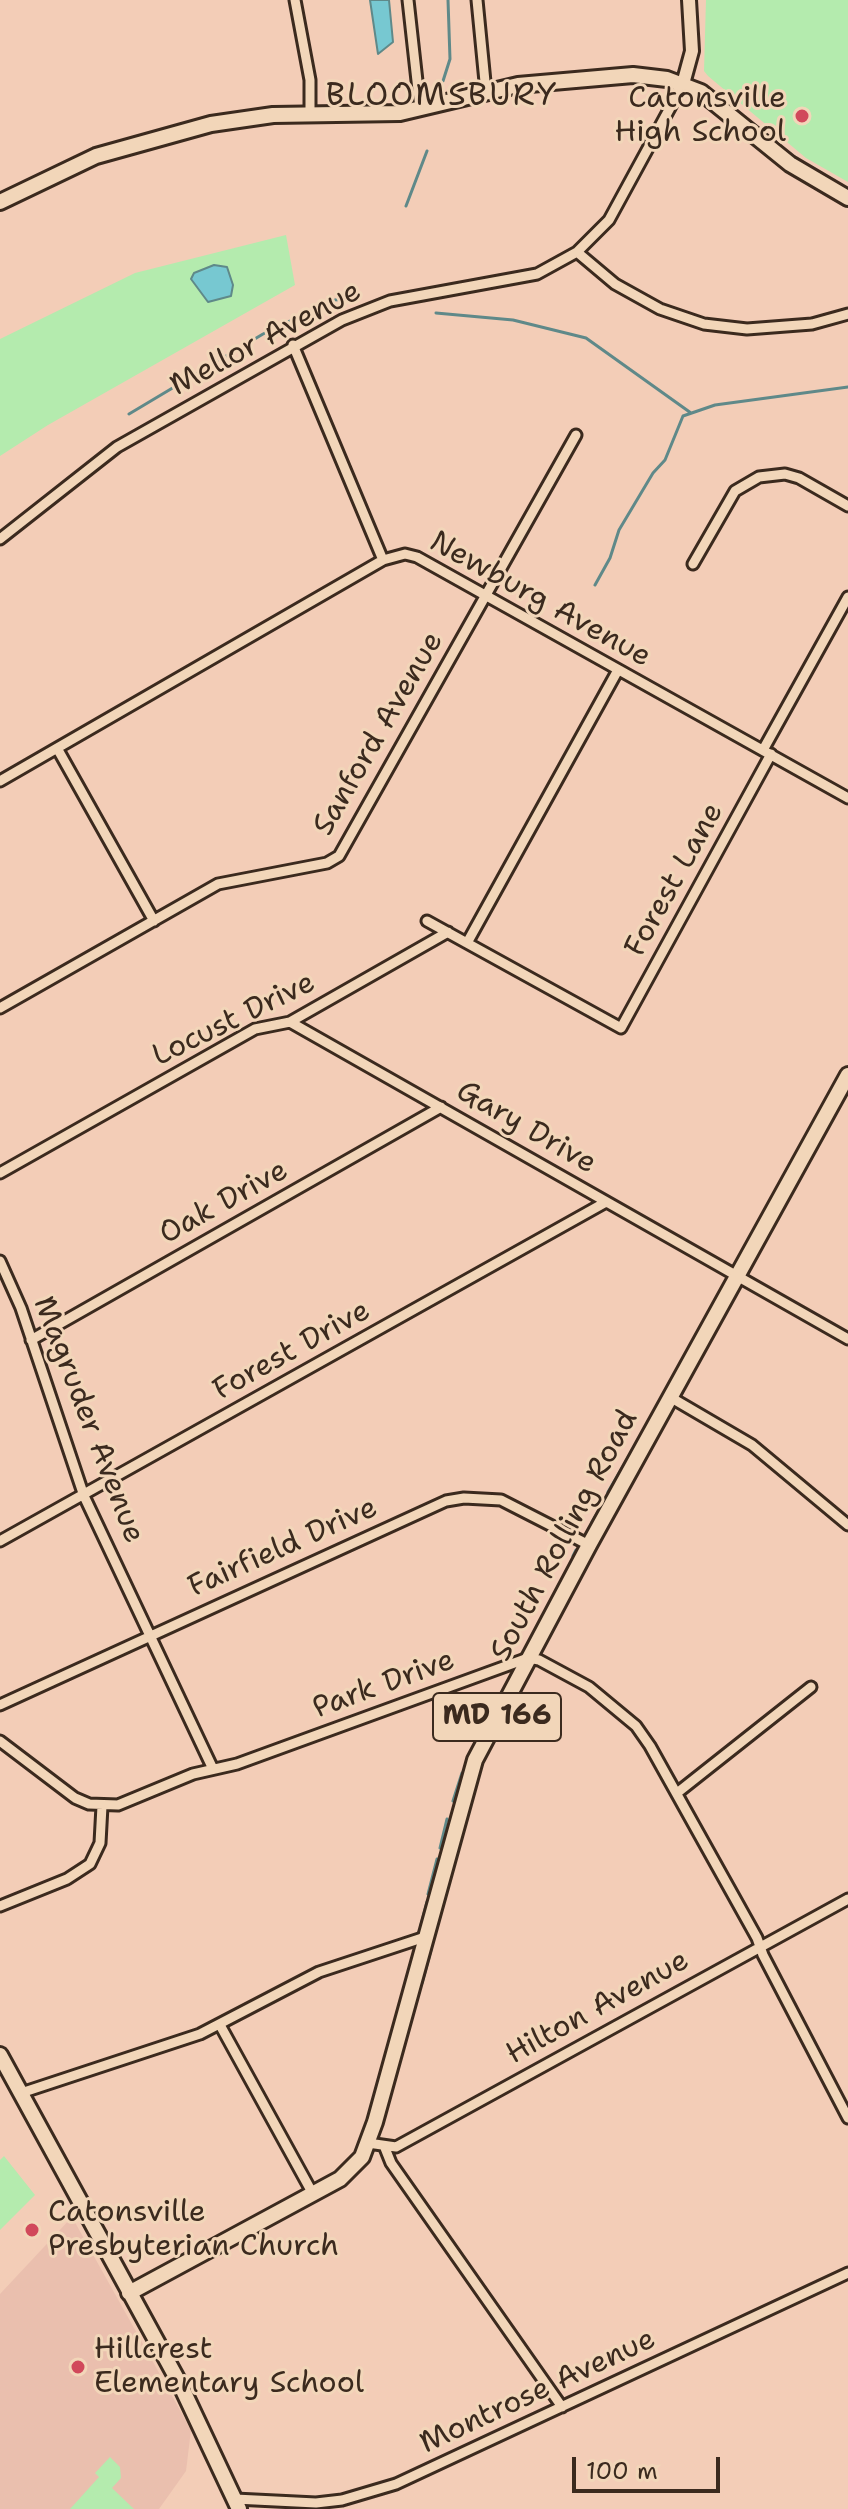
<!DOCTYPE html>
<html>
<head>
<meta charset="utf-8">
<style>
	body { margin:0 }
	#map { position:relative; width:848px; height:2509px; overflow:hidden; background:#f3cdb7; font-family:"Shantell Sans",sans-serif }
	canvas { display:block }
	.scale { position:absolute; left:572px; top:2457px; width:148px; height:36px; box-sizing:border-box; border:4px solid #3b2a1e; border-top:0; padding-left:10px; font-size:24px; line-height:28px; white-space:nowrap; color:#3b2a1e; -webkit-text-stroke:6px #f2d6b9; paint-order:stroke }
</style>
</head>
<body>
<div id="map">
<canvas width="848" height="2509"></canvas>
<div class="scale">100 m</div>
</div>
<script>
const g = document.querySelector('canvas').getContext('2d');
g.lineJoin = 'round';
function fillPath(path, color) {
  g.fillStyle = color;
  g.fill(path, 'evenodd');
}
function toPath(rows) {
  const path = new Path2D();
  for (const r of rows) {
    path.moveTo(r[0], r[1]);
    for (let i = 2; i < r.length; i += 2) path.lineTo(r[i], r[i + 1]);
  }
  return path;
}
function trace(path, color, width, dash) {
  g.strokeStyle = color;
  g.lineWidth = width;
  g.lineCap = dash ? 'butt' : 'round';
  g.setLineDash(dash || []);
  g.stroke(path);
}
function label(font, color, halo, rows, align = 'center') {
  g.font = font + ' "Shantell Sans",sans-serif';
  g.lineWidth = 6;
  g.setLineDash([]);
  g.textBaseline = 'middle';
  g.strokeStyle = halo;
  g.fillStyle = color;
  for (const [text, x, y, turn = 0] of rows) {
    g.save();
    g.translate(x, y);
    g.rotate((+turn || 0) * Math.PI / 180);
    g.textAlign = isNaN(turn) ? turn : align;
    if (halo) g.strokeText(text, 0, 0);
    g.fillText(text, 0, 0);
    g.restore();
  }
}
const built = toPath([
	[72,2217,191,2430,186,2471,159,2509,0,2509,0,2294]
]);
const green = toPath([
	[706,0,848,0,848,182,806,158,708,76,704,71],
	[286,235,295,285,48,425,0,456,0,339,135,273],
	[4,2156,35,2195,0,2230,0,2160],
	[110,2457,120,2467,121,2478,112,2488,134,2509,70,2509,99,2477,95,2473]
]);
const water = toPath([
	[370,0,389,0,393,42,378,54,370,0],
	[214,265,227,267,233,285,231,296,208,302,191,279,194,273,214,265]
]);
const stream = toPath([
	[443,81,450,59,448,0],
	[406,206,427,151],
	[436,313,513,320,586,338,691,413],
	[129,414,263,334,333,300,355,299],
	[595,585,610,558,619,530,653,473,665,460,683,416,715,405,848,387],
	[661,1399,675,1374],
	[608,1492,636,1444],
	[592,1522,605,1500],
	[573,1556,576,1550],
	[453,1801,462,1773],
	[440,1848,447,1819],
	[428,1894,437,1859],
	[421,1925,427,1902],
	[422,1983,431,1950]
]);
const minor = toPath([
	[295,0,310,80,310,114],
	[408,0,420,108],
	[477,0,486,92],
	[577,252,615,284,660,309,704,324,747,329,812,324,848,314],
	[293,345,383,560],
	[0,539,117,447,342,320,390,301,537,274,577,252,609,220,683,84],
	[693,564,735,491,759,477,785,474,799,478,848,506],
	[57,748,154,921],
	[763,750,848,597],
	[0,781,383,560,405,554,417,557,848,798],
	[427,921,621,1028,771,754],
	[467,943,618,670],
	[0,1008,218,884,327,863,339,856,576,435],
	[290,1022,848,1339],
	[0,1173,255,1029,290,1022,448,932],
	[0,1261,21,1308,84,1496,213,1769],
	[31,1340,441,1107],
	[670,1397,752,1445,848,1525],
	[0,1541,606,1202],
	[0,1705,446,1501,464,1498,501,1500,589,1545],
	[0,1741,75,1798,89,1804,118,1805,193,1774,237,1764,528,1658,539,1660,589,1687,636,1726,650,1746,757,1938,763,1955,848,2118],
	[677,1793,811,1687],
	[0,1906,67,1879,90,1864,100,1843,102,1806],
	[220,2025,313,2194],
	[21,2093,200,2034,319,1972,425,1937],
	[368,2143,396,2147,848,1899],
	[385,2148,391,2163,562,2407],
	[235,2499,316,2503,342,2500,396,2484,848,2273]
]);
const tertiary = toPath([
	[683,84,692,51,689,0]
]);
const secondary = toPath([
	[0,202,96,156,211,124,273,115,400,113,518,85,633,75,667,79,701,92,790,164,848,198]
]);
const primary = toPath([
	[0,2055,181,2386,239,2509],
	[129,2293,340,2179,362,2157,375,2122,475,1760,589,1545,848,1075]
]);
const markers = [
	[802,116,8,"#d1495b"],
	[32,2230,8,"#d1495b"],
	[78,2367,8,"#d1495b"]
];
const shields = [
	[497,1717,128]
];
const shieldNames = [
	["MD 166",497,1717]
];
const poiNames = [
	["Catonsville",786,99,"right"],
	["High School",786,133,"right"],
	["Catonsville",48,2213],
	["Presbyterian Church",48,2247],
	["Hillcrest",94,2350],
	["Elementary School",94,2384]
];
const streetNames = [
	["Mellor Avenue",266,339,-28],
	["Newburg Avenue",540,600,29],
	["Sanford Avenue",379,734,-60],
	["Forest Lane",675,880,-61],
	["Locust Drive",234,1020,-26],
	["Gary Drive",526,1128,30],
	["Oak Drive",224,1203,-29],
	["Forest Drive",292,1351,-29],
	["Magruder Avenue",88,1420,69],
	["South Rolling Road",565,1536,-62],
	["Fairfield Drive",283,1548,-24],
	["Park Drive",384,1685,-20],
	["Hilton Avenue",598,2008,-29],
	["Montrose Avenue",538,2392,-25]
];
const neighbourhoodNames = [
	["BLOOMSBURY",442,97]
];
fillPath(built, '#eabfae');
fillPath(green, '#b4ebae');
fillPath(water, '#77c8d1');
trace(water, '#5f8989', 2);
trace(stream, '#5f8989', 3);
trace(minor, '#3b2a1e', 15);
trace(tertiary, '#3b2a1e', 18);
trace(secondary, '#3b2a1e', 20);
trace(primary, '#3b2a1e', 20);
trace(minor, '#f2d6b9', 9);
trace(tertiary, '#f2d6b9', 12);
trace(secondary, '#f2d6b9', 14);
trace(primary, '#f2d6b9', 14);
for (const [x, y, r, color] of markers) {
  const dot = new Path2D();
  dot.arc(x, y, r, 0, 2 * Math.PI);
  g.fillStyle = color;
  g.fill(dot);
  trace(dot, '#f2d6b9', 3);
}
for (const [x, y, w] of shields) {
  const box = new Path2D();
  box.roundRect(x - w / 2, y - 24, w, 48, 6);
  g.fillStyle = '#f2d6b9';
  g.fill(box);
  trace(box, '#3b2a1e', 2);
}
label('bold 28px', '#3b2a1e', null, shieldNames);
label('30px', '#3b2a1e', '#f2d6b9', poiNames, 'left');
label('30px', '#3b2a1e', '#f2d6b9', streetNames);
g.letterSpacing = '2px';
label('32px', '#3b2a1e', '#f2d6b9', neighbourhoodNames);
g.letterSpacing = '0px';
</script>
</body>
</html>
